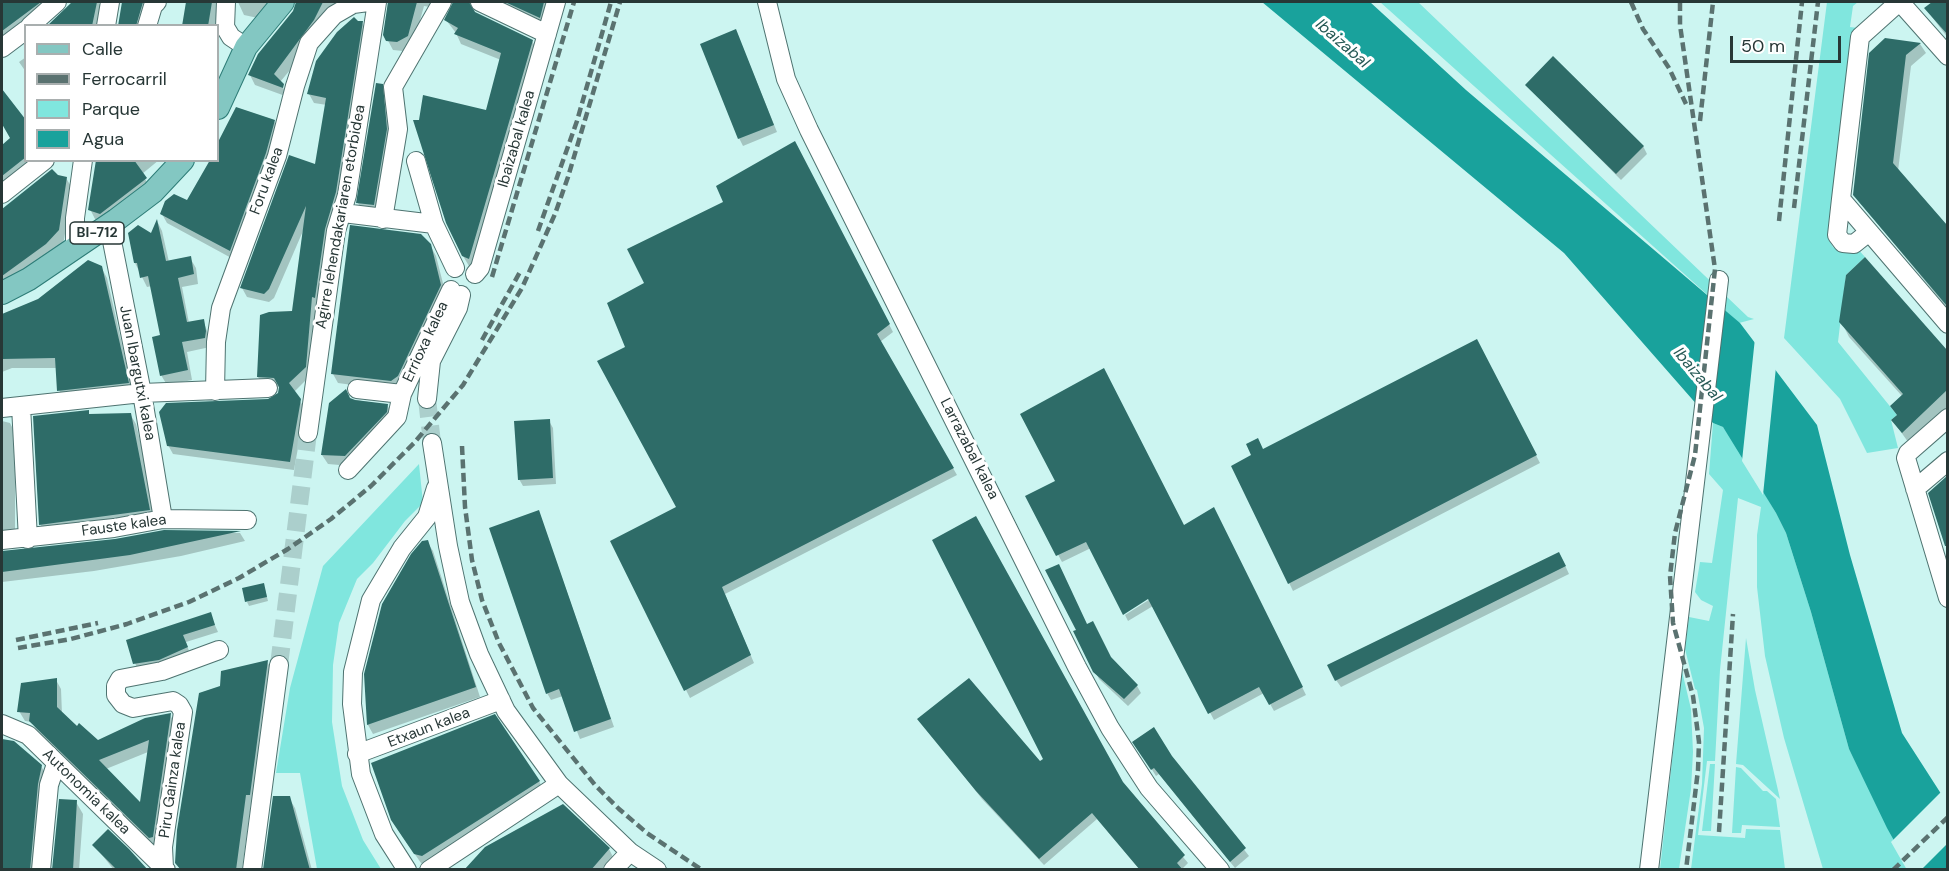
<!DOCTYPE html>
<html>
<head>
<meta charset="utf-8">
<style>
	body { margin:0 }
	#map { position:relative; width:1949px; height:871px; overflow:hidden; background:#ccf5f1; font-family:"DM Sans",sans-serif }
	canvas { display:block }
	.frame { position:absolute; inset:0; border:3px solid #273736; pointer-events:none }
	.legend { position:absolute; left:24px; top:24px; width:195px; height:138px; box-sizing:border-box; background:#fff; border:2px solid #a9afaf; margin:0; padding:8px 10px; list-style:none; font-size:18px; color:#273736 }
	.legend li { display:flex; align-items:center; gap:12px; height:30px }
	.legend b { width:30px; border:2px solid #a9afaf }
	.scale { position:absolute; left:1730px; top:36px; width:111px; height:27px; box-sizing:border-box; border:3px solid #273736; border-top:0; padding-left:8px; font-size:18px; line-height:21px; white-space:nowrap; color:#273736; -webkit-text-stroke:4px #fff; paint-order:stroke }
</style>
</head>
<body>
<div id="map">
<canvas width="1949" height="871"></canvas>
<div class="frame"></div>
<ul class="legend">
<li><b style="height:8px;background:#83c7c2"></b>Calle</li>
<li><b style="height:8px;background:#5a7270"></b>Ferrocarril</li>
<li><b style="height:16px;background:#80e6de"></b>Parque</li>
<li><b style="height:16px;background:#19a29c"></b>Agua</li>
</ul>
<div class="scale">50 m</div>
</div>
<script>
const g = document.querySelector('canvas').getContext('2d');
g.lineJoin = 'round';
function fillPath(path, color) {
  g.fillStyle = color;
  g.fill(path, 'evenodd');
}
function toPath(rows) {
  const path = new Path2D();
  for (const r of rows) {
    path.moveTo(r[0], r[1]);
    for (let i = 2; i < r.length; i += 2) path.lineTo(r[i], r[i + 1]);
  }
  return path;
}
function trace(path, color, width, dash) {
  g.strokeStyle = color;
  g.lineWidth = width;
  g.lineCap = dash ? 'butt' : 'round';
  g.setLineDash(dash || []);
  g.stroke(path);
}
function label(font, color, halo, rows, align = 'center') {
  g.font = font + ' "DM Sans",sans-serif';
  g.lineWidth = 6;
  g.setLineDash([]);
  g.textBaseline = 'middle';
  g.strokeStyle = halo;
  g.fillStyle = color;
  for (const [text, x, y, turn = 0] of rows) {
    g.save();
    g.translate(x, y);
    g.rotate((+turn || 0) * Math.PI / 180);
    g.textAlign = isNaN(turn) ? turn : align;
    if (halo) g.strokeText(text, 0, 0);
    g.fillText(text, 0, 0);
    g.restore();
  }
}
const green = toPath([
	[1380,2,1418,2,1748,317,1754,319,1739,323],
	[1827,2,1858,2,1853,6,1850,27,1858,28,1829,225,1829,240,1833,247,1842,252,1856,247,1865,257,1846,275,1838,342,1897,415,1891,420,1898,448,1867,453,1840,399,1784,338],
	[1713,423,1723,427,1735,444,1776,513,1786,533,1811,612,1849,749,1910,869,1823,869,1784,738,1765,656,1757,587,1757,535,1761,507,1738,498,1720,670,1715,761,1707,761,1698,835,1745,838,1746,829,1780,830,1785,869,1691,869,1702,784,1704,728,1697,690,1695,689,1685,649,1689,617,1709,621,1713,606,1701,600,1695,592,1700,562,1712,563,1723,490,1709,474],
	[419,464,423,503,405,521,373,563,357,579,339,623,333,665,332,722,342,786,363,840,381,869,317,869,300,773,276,773,290,688,323,566],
	[1746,638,1755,690,1780,799,1743,765,1736,764],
	[1682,671,1691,709,1693,752,1691,789,1679,869,1660,869],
	[1710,764,1715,764,1711,831,1702,831],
	[1736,767,1741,768,1763,791,1767,791,1776,799,1780,827,1742,825,1741,833,1732,833]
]);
const water = toPath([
	[1262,2,1370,2,1466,90,1740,323,1817,425,1850,555,1902,733,1947,803,1947,869,1910,869,1887,828,1849,749,1811,612,1786,533,1776,513,1723,427,1713,423,1564,253]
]);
const pier = toPath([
	[1755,338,1776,367,1763,495,1742,461],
	[1943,790,1948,797,1947,844,1922,869,1907,870,1891,842]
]);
const shadow = toPath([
	[2,2,50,2,2,43],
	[75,2,98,2,103,9,100,26,51,26],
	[123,2,156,2,143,26,119,26],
	[187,2,218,2,215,26,183,26],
	[238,2,271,2,258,18,244,15],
	[297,2,347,2,280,82,288,97,255,85,250,75,295,11],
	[388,2,444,2,436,8,424,6,413,46,403,51,393,50,385,35],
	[453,2,485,2,475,8,474,13,532,41,538,51,475,268,469,266,463,256,487,112,501,60,461,44,456,33,446,20,453,7],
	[492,2,558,2,545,27],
	[1934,2,1948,2,1948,38,1926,9],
	[357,23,362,23,367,31,320,306,316,305,310,376,294,392,305,409,294,470,173,454,168,445,280,394,281,387,263,386,258,377,293,312,303,231,274,298,269,302,247,297,242,288,316,166,327,105,314,103,309,94],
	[736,31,777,132,743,146,739,138],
	[1885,39,1920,44,1926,53,1911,66,1898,171,1948,227,1948,309,1854,195],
	[26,57,26,72,19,62],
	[382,85,387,95,391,140,379,215,363,213,358,203],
	[1527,85,1643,146,1647,154,1621,180],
	[2,91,26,122,26,160,38,160,2,190,2,147,12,139,2,123],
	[237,109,274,121,279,131,235,260,167,223,162,214,188,202,218,160,218,146],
	[798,150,893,332,880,342,957,475,725,594,754,663,690,698,612,542,678,508,627,347,646,284,725,202],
	[97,160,159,160,142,174,151,189,106,224,95,219,90,209],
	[52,171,57,177,66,178,72,188,64,240,60,247,2,285,2,210],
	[158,223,162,231,169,262,190,258,196,268,198,284,182,287,189,323,203,320,211,342,210,347,187,352,192,380,167,385,161,375,162,336,152,286,147,287,135,263],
	[430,245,436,256,446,295,396,391,338,383,333,374],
	[1865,260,1948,352,1948,412,1911,446,1893,421,1898,416,1892,407,1902,396,1849,337,1841,321],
	[101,267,107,278,133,393,64,400,59,390,57,368,12,368,2,372,2,316,39,300],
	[1480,348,1540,463,1293,591,1233,467],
	[350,399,387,405,393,415,351,466,328,464,322,455],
	[88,412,90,415,130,414,136,424,145,461,155,520,46,534,40,524],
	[2,421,10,423,15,433,15,535,2,542],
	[549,421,553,428,556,484,523,486,519,479],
	[1948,478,1948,552,1930,493],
	[1027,497,1183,526,1217,516,1306,695,1274,711,1264,693,1214,720,1153,606,1128,621,1125,615,1155,596,1091,548,1062,562],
	[539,512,614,727,580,739,563,696,551,700,547,693],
	[164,532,240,533,245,541,181,556,94,571,2,582,2,551,29,552],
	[427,542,433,551,480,697,373,734,368,725,366,674],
	[1563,561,1569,574,1341,687,1336,680],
	[265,589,268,601,249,606,247,602],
	[210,614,218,632,186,642,190,654,138,670,135,663],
	[1087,626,1113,665,1137,686,1141,693,1128,706,1099,679,1095,671],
	[267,662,273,671,255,804,251,804,242,870,180,870,177,863,221,687],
	[56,680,61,689,62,714,97,742,170,715,175,724,156,847,37,730,32,722,25,721,19,711],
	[148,752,141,805,106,769],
	[919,719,1040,763,1123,784,1188,863,1181,870,1140,870,1097,819,1044,865,982,799],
	[2,741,14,743,41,766,48,778,39,870,2,870],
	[1139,749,1171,756,1249,856,1235,868,1159,774,1156,776],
	[539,781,544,791,428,865,421,863,398,830],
	[289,798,295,808,312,870,264,870],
	[76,802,83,814,79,870,54,870],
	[94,845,146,870,114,870],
	[609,849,614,859,605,870,466,870]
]);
const building = toPath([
	[2,2,41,2,2,31],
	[72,2,97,2,92,26,47,26],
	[122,2,143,2,136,26,118,26],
	[186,2,212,2,208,26,182,26],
	[296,2,323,2,314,20,274,74,284,84,283,88,248,75,258,54,293,11],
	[388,2,417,2,408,36,397,42,386,41,383,35],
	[453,2,469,2,475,12,533,40,469,259,462,256,446,223,413,120,419,120,423,95,486,110,501,53,454,34,458,28,444,20],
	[505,2,544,2,540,18],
	[1932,2,1947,2,1947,34,1924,8],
	[354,17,358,21,363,21,336,192,325,229,315,298,312,297,306,367,289,383,301,399,290,462,167,446,159,412,166,403,268,399,278,393,279,387,274,378,257,377,260,315,269,312,292,311,306,206,269,289,264,294,240,288,289,155,315,164,326,98,307,94,316,61,337,32],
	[736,29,774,125,738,139,700,44],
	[1885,38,1921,43,1906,55,1893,163,1947,225,1947,306,1853,195,1869,53],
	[1553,56,1644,146,1616,174,1525,85],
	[376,83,383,84,387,129,374,205,356,203],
	[2,89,26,120,26,157,2,176,2,145,10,138,2,124],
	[236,107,275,120,266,153,230,251,160,214,165,201,174,194,187,200,210,160,218,160,218,142],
	[795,141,890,324,877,334,954,468,722,587,751,655,684,691,610,541,676,507,597,361,625,347,607,303,644,283,627,249,723,202,716,186],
	[96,160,134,160,147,178,100,214,88,210],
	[52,169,58,175,67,177,59,230,46,244,2,276,2,209],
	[157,219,166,261,191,256,194,274,178,278,187,322,204,319,206,331,205,338,182,342,188,370,160,376,152,337,160,335,148,276,140,278,137,263,134,263,128,233,138,225,151,233],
	[350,225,421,234,431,244,441,285,398,376,391,381,331,374],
	[1865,257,1947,350,1947,390,1902,433,1891,420,1897,415,1890,406,1903,394,1839,322,1846,275],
	[88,260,102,266,129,383,57,391,55,358,2,359,2,314,38,299],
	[1477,339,1537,455,1288,584,1231,466,1251,455,1246,444,1258,438,1263,449],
	[1104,368,1184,525,1214,507,1303,687,1269,705,1259,687,1208,714,1148,599,1123,615,1086,542,1056,556,1025,496,1055,481,1020,414],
	[346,389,350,398,355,400,388,404,387,412,345,456,321,455,329,403],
	[89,410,89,414,131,413,150,510,39,525,33,416],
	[550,419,553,478,518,480,514,421],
	[1947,476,1947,546,1945,546,1928,493],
	[539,510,611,719,574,732,559,689,546,694,489,528],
	[976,516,1123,782,1185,855,1177,863,1183,870,1140,870,1092,813,1039,859,976,791,917,719,969,678,1040,761,1043,759,932,540],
	[164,530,241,531,130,555,2,572,2,551,115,539],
	[428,540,476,687,367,725,364,674,382,604,411,554,422,541],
	[1559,552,1566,566,1335,681,1327,665],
	[1059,564,1087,624,1093,621,1111,657,1138,685,1124,699,1093,672,1073,631,1076,630,1045,570],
	[264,583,267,597,245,602,242,588],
	[211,612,215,625,183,635,188,647,159,660,133,664,126,640],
	[268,660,250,795,246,795,236,870,181,870,175,863,177,830,199,693,220,686,221,671],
	[57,678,57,707,77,726,79,723,98,740,145,718,171,713,153,837,149,838,29,721,30,713,17,712,21,683],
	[149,740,140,802,99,760],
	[495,714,540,781,422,856,414,854,391,820,371,763],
	[1154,727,1172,756,1246,848,1230,862,1154,768,1151,770,1132,742],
	[2,739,14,741,42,765,38,784,30,870,2,870],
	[273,796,290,796,310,870,263,870],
	[59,799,77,800,73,870,52,870],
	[563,804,610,848,591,870,464,870,485,847],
	[108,829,129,849,148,870,117,870,92,845]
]);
const minorTunnel = toPath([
	[427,399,432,443],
	[279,665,308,433]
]);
const minor = toPath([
	[226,2,225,27,231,37,246,47],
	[480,2,547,34],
	[767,2,786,79,809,130,1077,667,1110,728,1149,788,1220,870],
	[1899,2,1860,37,1841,199,1948,324],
	[1900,2,1948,56],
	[30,26,57,2],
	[106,26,110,2],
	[147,26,153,6,157,2],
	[2,48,26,30],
	[416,161,434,224,455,268],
	[2,194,45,160],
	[1841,199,1837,235,1843,243,1854,244,1869,232],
	[343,213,434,224],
	[383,219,398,129,393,87,442,2],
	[106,227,112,241,142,393,163,519],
	[75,248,75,218,83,160],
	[475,274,480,268,556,2],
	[357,389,402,394,451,290],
	[215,391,216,342,221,308,277,156,295,86,309,43,334,15,353,4,368,2],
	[427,399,431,361,458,308,461,295],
	[21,406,28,539],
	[2,408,142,393,268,388],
	[1948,418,1908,453,1906,458,1948,598],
	[308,433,336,231,347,195,377,2],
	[432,443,448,546,460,602,479,654,506,711,559,784,630,852,657,870],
	[348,470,397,417,402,394],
	[1915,489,1948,461],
	[2,540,114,528,163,519,247,520],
	[2,724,28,735,166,870],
	[357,754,501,700],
	[164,868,163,847,183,712,179,705,173,701,133,708,123,704,116,695,116,686,120,679,162,671,219,650],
	[41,870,49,785,56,764],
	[252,870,279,665],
	[407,870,384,834,361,774,352,704,353,672,371,600,402,548,427,517,436,488],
	[429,870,559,784],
	[613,870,630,852],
	[1649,870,1719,280]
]);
const major = toPath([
	[218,108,246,47,283,2],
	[2,293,29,279,116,220,153,192,183,160]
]);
const rail = toPath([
	[1631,2,1643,29,1669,68,1686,104],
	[1680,2,1680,25,1715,269,1695,455,1675,533,1670,576,1673,623,1693,696,1699,742,1698,770,1686,870],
	[1700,121,1713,2],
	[1794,208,1818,2],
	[1779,221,1802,2],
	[538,231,577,121,611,2],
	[492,277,574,2],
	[482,340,520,272],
	[462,446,465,507,472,560,482,600,499,643,533,708,595,785,619,809,647,833,702,870],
	[16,640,98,623],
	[18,648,71,639,127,624,189,602,239,578,288,549,331,519,371,486,414,443,463,385,522,288,555,214,568,177,620,2],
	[1719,832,1733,614],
	[1893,870,1948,817]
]);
const shields = [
	[97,233,54]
];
const shieldNames = [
	["BI-712",97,233]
];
const streetNames = [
	["Ibaizabal kalea",517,139,-74],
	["Foru kalea",267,181,-70],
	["Agirre lehendakariaren etorbidea",341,217,-80],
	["Errioxa kalea",426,342,-65],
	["Juan Ibargutxi kalea",137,373,79],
	["Larrazabal kalea",969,449,63],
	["Fauste kalea",124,526,-8],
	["Etxaun kalea",429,728,-21],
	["Piru Gainza kalea",173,780,-82],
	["Autonomia kalea",86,792,44]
];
const waterNames = [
	["Ibaizabal",1342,44,41],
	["Ibaizabal",1697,375,50]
];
fillPath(green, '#80e6de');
fillPath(water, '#19a29c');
fillPath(pier, '#ccf5f1');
fillPath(shadow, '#0003');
fillPath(building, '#2e6c68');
trace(minorTunnel, '#abcfcc', 18, [18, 9]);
trace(minor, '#4e7370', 20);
trace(major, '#2d7c77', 24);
trace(minor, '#fff', 18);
trace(major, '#83c7c2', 22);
trace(rail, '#5a7270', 4.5, [9, 4.5]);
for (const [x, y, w] of shields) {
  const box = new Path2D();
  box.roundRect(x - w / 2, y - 11, w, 22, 4.5);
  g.fillStyle = '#fff';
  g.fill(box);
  trace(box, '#273736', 1.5);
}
label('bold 14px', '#273736', null, shieldNames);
label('15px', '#273736', '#fff', streetNames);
label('italic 16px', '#265955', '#fff', waterNames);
</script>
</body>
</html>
